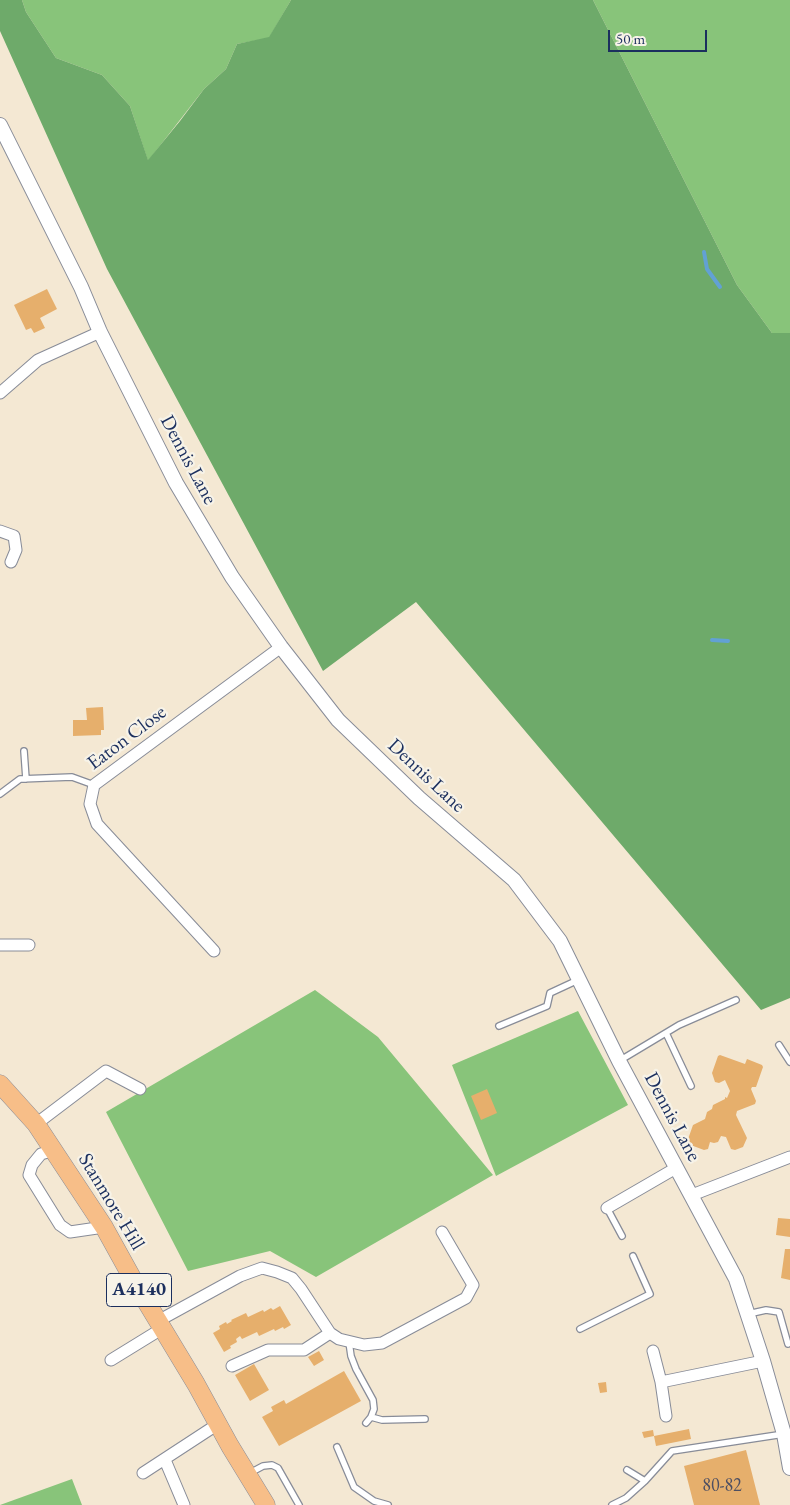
<!DOCTYPE html>
<html>
<head>
<meta charset="utf-8">
<style>
	body { margin:0 }
	#map { position:relative; width:790px; height:1505px; overflow:hidden; background:#f4e8d3; font-family:"EB Garamond",serif }
	canvas { display:block }
	.scale { position:absolute; left:608px; top:30px; width:99px; height:22px; box-sizing:border-box; border:2px solid #1b2f5e; border-top:0; padding-left:6px; font-size:15px; line-height:18px; white-space:nowrap; color:#1b2f5e; -webkit-text-stroke:4px #f7f3e8; paint-order:stroke }
</style>
</head>
<body>
<div id="map">
<canvas width="790" height="1505"></canvas>
<div class="scale">50 m</div>
</div>
<script>
const g = document.querySelector('canvas').getContext('2d');
g.lineJoin = 'round';
function fillPath(path, color) {
  g.fillStyle = color;
  g.fill(path, 'evenodd');
}
function toPath(rows) {
  const path = new Path2D();
  for (const r of rows) {
    path.moveTo(r[0], r[1]);
    for (let i = 2; i < r.length; i += 2) path.lineTo(r[i], r[i + 1]);
  }
  return path;
}
function trace(path, color, width, dash) {
  g.strokeStyle = color;
  g.lineWidth = width;
  g.lineCap = dash ? 'butt' : 'round';
  g.setLineDash(dash || []);
  g.stroke(path);
}
function label(font, color, halo, rows, align = 'center') {
  g.font = font + ' "EB Garamond",serif';
  g.lineWidth = 4.5;
  g.setLineDash([]);
  g.textBaseline = 'middle';
  g.strokeStyle = halo;
  g.fillStyle = color;
  for (const [text, x, y, turn = 0] of rows) {
    g.save();
    g.translate(x, y);
    g.rotate((+turn || 0) * Math.PI / 180);
    g.textAlign = isNaN(turn) ? turn : align;
    if (halo) g.strokeText(text, 0, 0);
    g.fillText(text, 0, 0);
    g.restore();
  }
}
const green = toPath([
	[22,0,291,0,269,38,237,44,226,69,204,89,148,161,130,106,102,75,56,58,26,12],
	[593,0,790,0,790,333,772,333,737,285],
	[315,990,378,1037,493,1175,316,1277,270,1251,188,1271,106,1112],
	[578,1011,628,1105,496,1176,452,1065],
	[72,1479,82,1505,0,1505]
]);
const forest = toPath([
	[0,0,22,0,26,12,56,58,102,75,130,106,148,160,180,121,204,89,226,69,237,44,269,37,291,0,593,0,737,285,772,333,790,333,790,998,761,1010,416,602,323,671,107,269,0,31]
]);
const stream = toPath([
	[704,252,707,269,720,287],
	[712,640,728,641]
]);
const building = toPath([
	[47,289,57,309,40,318,45,328,34,333,31,328,26,330,14,305],
	[103,707,104,730,101,730,101,735,73,736,73,720,87,720,86,708],
	[720,1055,745,1064,747,1059,762,1065,763,1067,756,1087,752,1087,751,1089,756,1101,755,1104,737,1111,736,1115,747,1138,743,1147,735,1150,731,1149,726,1137,721,1136,718,1142,714,1143,710,1142,708,1149,704,1150,688,1144,687,1142,693,1125,705,1119,707,1112,712,1109,713,1105,725,1099,725,1097,727,1098,730,1091,725,1080,719,1083,715,1082,712,1073,718,1056],
	[487,1089,497,1113,481,1120,471,1096],
	[778,1218,790,1219,790,1237,776,1235],
	[785,1249,790,1249,790,1280,781,1278],
	[280,1306,291,1325,284,1329,283,1327,275,1331,274,1329,259,1336,257,1332,242,1339,240,1336,236,1339,237,1342,230,1346,231,1348,224,1352,213,1333,220,1329,219,1326,226,1322,227,1324,232,1321,231,1320,246,1313,248,1317,263,1310,264,1312,271,1308,273,1310],
	[319,1351,324,1360,314,1366,308,1357],
	[254,1364,269,1390,250,1401,235,1375],
	[344,1371,361,1401,279,1446,262,1417,273,1411,271,1407,284,1400,286,1404],
	[606,1382,607,1392,600,1393,598,1383],
	[689,1429,691,1439,656,1446,654,1436],
	[653,1430,654,1436,644,1438,642,1432],
	[746,1450,760,1505,694,1505,684,1466]
]);
const service = toPath([
	[24,751,26,779],
	[0,794,20,779,72,777,94,785],
	[499,1026,547,1006,550,993,578,980],
	[666,1033,691,1086],
	[779,1045,790,1062],
	[619,1061,679,1025,736,1000],
	[607,1208,622,1236],
	[748,1314,766,1310,779,1312,788,1344],
	[580,1329,650,1294,633,1256],
	[349,1342,351,1356,356,1369,373,1400,374,1409,371,1417,366,1423],
	[371,1417,382,1420,425,1419],
	[337,1447,354,1487,374,1501,388,1505],
	[627,1470,645,1481],
	[248,1474,263,1466,272,1465,278,1468,299,1505],
	[612,1505,626,1498,645,1481,672,1451,784,1434]
]);
const minor = toPath([
	[0,393,38,360,100,332],
	[0,531,14,536,16,550,11,562],
	[0,945,29,945],
	[214,951,97,824,90,804,94,785,281,647],
	[36,1124,106,1071,140,1089],
	[54,1150,41,1154,32,1165,29,1175,60,1225,70,1232,104,1227],
	[692,1195,790,1157],
	[607,1208,676,1168],
	[158,1321,240,1276,262,1268,277,1272,292,1278,301,1289,330,1333,339,1339,364,1345,382,1343,466,1298,473,1285,442,1232],
	[653,1351,661,1382,666,1416],
	[111,1360,163,1328],
	[232,1366,268,1350,304,1350,330,1333],
	[661,1382,763,1361],
	[165,1460,184,1505],
	[143,1473,218,1424]
]);
const tertiary = toPath([
	[0,125,81,287,100,332,176,483,232,577,281,647,338,720,419,798,514,880,560,941,619,1061,736,1279,763,1361,784,1434,790,1468]
]);
const primary = toPath([
	[0,1084,36,1124,104,1227,135,1283,196,1384,230,1446,266,1505]
]);
const numberNames = [
	["80-82",722,1486]
];
const shields = [
	[139,1290,65]
];
const shieldNames = [
	["A4140",139,1290]
];
const streetNames = [
	["Dennis Lane",188,460,62],
	["Eaton Close",127,738,-37],
	["Dennis Lane",426,776,43],
	["Dennis Lane",672,1117,62],
	["Stanmore Hill",111,1202,59]
];
fillPath(green, '#88c47a');
fillPath(forest, '#6eaa6a');
trace(stream, '#62a1d4', 4);
fillPath(building, '#e6af6c');
trace(service, '#888c98', 8);
trace(minor, '#888c98', 13);
trace(tertiary, '#888c98', 16);
trace(primary, '#888c98', 19);
trace(service, '#fff', 5.5);
trace(minor, '#fff', 11);
trace(tertiary, '#fff', 14);
trace(primary, '#f7be88', 18);
label('18px', '#4e4f62', null, numberNames);
for (const [x, y, w] of shields) {
  const box = new Path2D();
  box.roundRect(x - w / 2, y - 16.5, w, 33, 4);
  g.fillStyle = '#f7f3e8';
  g.fill(box);
  trace(box, '#1b2f5e', 1);
}
label('bold 19px', '#1b2f5e', null, shieldNames);
label('20px', '#1b2f5e', '#f7f3e8', streetNames);
</script>
</body>
</html>
